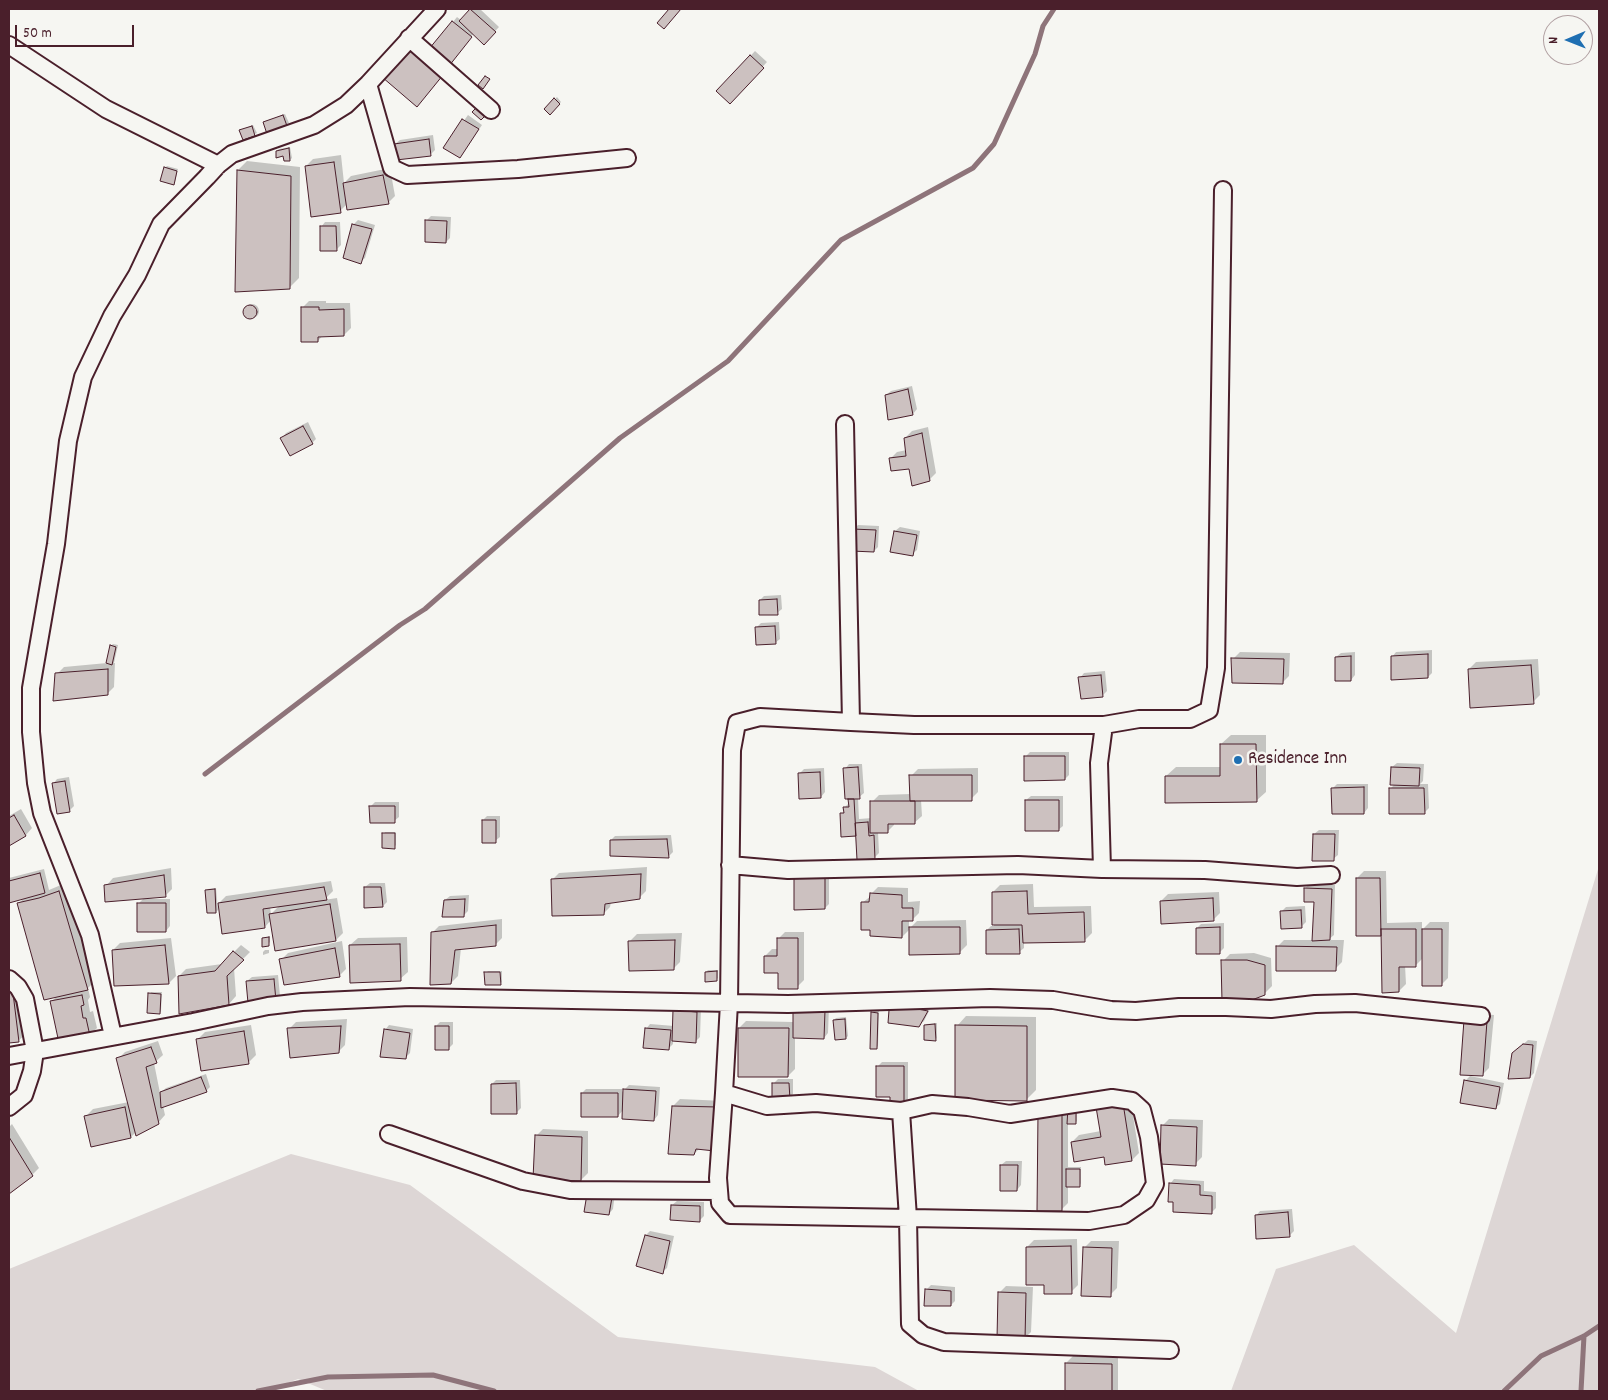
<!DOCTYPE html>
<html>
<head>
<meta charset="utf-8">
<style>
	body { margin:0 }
	#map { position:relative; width:1608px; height:1400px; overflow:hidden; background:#f6f6f2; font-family:Dekko,sans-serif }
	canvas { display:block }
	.frame { position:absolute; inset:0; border:10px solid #4a1f2b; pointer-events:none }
	.north { position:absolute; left:1543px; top:15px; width:50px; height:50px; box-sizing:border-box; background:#f6f6f2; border:1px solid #b1a0a2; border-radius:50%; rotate:269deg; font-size:14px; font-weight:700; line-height:20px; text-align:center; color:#4a1f2b }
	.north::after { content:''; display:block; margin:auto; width:18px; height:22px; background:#1f6fb2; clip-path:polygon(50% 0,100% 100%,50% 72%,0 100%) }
	.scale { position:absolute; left:15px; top:25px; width:119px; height:22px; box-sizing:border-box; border:2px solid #4a1f2b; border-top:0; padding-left:6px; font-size:15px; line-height:18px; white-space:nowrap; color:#4a1f2b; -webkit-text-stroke:4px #f6f6f2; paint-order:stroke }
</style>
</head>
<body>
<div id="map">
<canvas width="1608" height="1400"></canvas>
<div class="frame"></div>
<div class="north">N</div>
<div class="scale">50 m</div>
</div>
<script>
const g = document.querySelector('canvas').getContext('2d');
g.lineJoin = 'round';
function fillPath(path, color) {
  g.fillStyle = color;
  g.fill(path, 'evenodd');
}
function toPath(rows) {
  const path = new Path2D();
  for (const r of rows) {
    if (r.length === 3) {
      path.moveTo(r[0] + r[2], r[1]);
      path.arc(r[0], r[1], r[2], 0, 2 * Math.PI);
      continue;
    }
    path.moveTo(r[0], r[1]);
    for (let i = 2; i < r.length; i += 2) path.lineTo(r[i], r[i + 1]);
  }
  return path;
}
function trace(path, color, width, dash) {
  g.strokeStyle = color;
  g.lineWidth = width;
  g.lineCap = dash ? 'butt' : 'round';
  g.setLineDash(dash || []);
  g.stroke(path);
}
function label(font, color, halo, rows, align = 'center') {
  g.font = font + ' Dekko,sans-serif';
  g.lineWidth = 5;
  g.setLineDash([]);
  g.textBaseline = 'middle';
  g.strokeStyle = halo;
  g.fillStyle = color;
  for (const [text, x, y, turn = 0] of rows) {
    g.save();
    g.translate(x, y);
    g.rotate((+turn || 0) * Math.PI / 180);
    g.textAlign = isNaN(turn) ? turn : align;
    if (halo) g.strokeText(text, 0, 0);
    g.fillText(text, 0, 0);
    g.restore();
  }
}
const green = toPath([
	[1599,866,1599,1391,1231,1391,1276,1269,1354,1245,1456,1333],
	[291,1154,410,1185,618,1337,875,1367,919,1391,327,1391,298,1379,267,1391,9,1391,9,1269]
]);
const shadow = toPath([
	[471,9,480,9,499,27,484,43,474,33,453,60,431,49,457,17,461,20],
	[755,51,767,62,730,102,718,91],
	[557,97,561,102,550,113,546,109],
	[285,114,289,123,268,132,264,122],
	[468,115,482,125,460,157,445,147],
	[253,125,257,133,244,139,240,130],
	[433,135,435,150,431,154,397,159,395,144,400,140],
	[290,147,292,158,290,160,285,160,284,155,277,151,279,149],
	[341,155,344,183,351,176,390,168,395,196,388,203,347,204,340,211,306,166,313,159],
	[247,161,300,167,299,278,289,288,236,290,238,170],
	[167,166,178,169,175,182,173,184,165,168],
	[431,216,451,217,450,238,446,242,427,220],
	[358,220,375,225,365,258,360,262,345,258,354,224],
	[325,222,340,222,341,245,336,250,321,227],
	[309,301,326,301,326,303,350,303,351,328,344,335,323,335,318,341,302,308],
	[252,311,7],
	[912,386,917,409,913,414,889,419,886,395,891,391],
	[308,422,316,439,312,443,282,438,286,433],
	[928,427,936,473,929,480,910,467,890,459,897,452,907,450,905,438,912,431],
	[858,525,879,526,878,547,874,551,854,529],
	[900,527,920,531,917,550,912,554,895,531],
	[781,595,782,609,777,613,760,600,764,596],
	[779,622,780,639,775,643,757,627,761,623],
	[113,644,118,645,114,663,115,663,114,687,107,694,57,674,64,667,107,663,111,646],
	[1432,650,1432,673,1428,677,1392,657,1396,652],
	[1240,652,1290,653,1289,676,1282,683,1233,659],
	[1355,652,1355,675,1351,680,1336,657,1341,653],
	[1538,659,1540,695,1533,702,1469,669,1476,662],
	[1105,671,1107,691,1102,696,1080,678,1084,673],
	[1231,735,1266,735,1266,792,1256,801,1166,776,1176,767,1221,767,1221,744],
	[1030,752,1069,752,1069,775,1065,779,1025,757],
	[1397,763,1424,764,1423,781,1420,784,1428,784,1429,808,1424,813,1390,789,1395,784,1392,767],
	[849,764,862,764,864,793,858,798,859,819,872,818,872,802,879,795,911,794,911,776,918,769,978,768,978,792,971,799,921,800,922,816,914,823,894,823,894,825,887,832,878,832,879,853,874,858,842,814,845,811,844,808,849,803,845,769],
	[824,768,825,792,821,797,799,774,804,769],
	[69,777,74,806,70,810,58,813,53,784,57,779],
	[1337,784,1368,784,1368,808,1364,813,1332,789],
	[1031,796,1063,796,1063,826,1058,830,1026,800],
	[375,802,399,802,399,817,394,821,371,806],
	[21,809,32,828,26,835,9,845,9,816],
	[487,816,500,816,500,837,495,841,483,820],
	[1319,830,1339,830,1338,855,1333,859,1314,834],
	[385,832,396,832,396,845,394,847,384,834],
	[671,835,673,852,669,856,611,840,615,836],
	[647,867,646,891,639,898,611,902,610,907,603,914,552,880,559,873],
	[171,868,172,889,165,896,147,897,147,899,170,899,170,926,166,931,138,904,145,897,106,886,113,878],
	[44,869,49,890,68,882,97,979,88,988,90,997,88,1000,90,1012,93,1011,97,1028,90,1035,51,1002,58,995,18,904,25,897,9,901,9,878],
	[829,870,829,904,825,908,795,875],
	[1364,871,1386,871,1387,923,1422,922,1422,930,1430,922,1449,922,1448,978,1441,985,1423,958,1416,965,1405,965,1406,984,1399,991,1382,935,1357,935,1357,878],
	[331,881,333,891,324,900,337,898,343,933,336,940,271,920,265,927,219,903,226,896],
	[280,905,271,914,270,907],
	[370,883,385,883,387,902,383,906,365,887],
	[1033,884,1034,907,1091,906,1092,933,1085,940,1024,942,1024,948,1019,952,987,930,991,926,994,926,993,892,1000,885],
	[1310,884,1335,885,1334,935,1328,940,1344,940,1342,962,1335,969,1277,947,1284,940,1313,940,1315,901,1305,888],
	[878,887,908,888,908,902,920,901,919,913,912,920,909,920,909,929,917,921,966,920,967,945,960,952,910,929,902,937,871,928,862,903,871,896,871,894],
	[216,888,218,910,216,912,207,891,208,889],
	[1219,892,1220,913,1213,920,1161,901,1168,894],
	[469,895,468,911,463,916,445,900,450,896],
	[1305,906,1306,922,1301,927,1282,911,1286,907],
	[502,919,502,938,495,945,461,948,458,976,451,983,432,933,439,926],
	[1224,923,1224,948,1220,952,1197,928,1201,924],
	[785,932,804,932,804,980,797,987,779,971,765,956,772,949,778,949,778,939],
	[682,933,680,962,673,969,630,941,637,934],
	[270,936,270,942,268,944,263,939],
	[407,937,408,972,400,979,350,945,358,938],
	[171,938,176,976,169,983,115,985,113,950,120,943],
	[342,941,346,969,339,976,281,960,288,953],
	[241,945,250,952,234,968,236,996,229,1004,179,976,186,969,222,964],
	[265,950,269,950,269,953,263,955,263,952],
	[1254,953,1271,958,1272,986,1265,993,1223,961,1230,954],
	[708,970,718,970,718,978,716,980,706,972],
	[488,971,502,971,502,982,500,984,486,973],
	[278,975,280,996,275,1000,247,981,252,977],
	[9,977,28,1032,18,1041,9,1042],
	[151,992,162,992,161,1011,160,1013,150,994],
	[829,1006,828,1033,824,1038,795,1037,795,1069,788,1076,739,1028,746,1021,794,1022],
	[895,1006,931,1007,924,1021,919,1025,891,1010],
	[679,1007,701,1008,700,1037,695,1042,673,1040,673,1044,669,1048,646,1029,650,1024,674,1026,675,1011],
	[874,1011,879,1011,878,1046,876,1048,872,1013],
	[1473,1013,1494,1015,1489,1068,1482,1075],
	[966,1016,1036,1017,1036,1090,1026,1100,957,1026],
	[846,1017,848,1036,846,1038,834,1020,836,1018],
	[347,1019,345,1045,338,1052,289,1029,296,1022],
	[440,1022,453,1022,453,1044,448,1049,436,1026],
	[937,1023,937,1038,935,1040,925,1026,927,1024],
	[251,1025,256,1055,249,1062,202,1070,198,1039,205,1032],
	[389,1025,413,1029,410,1053,405,1058,385,1030],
	[1528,1040,1537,1041,1534,1073,1530,1077,1518,1049],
	[158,1041,163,1055,154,1063,160,1093,166,1088,206,1074,210,1087,206,1091,163,1106,165,1115,158,1123,136,1132,131,1137,86,1116,93,1109,129,1102,118,1059,125,1052],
	[882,1062,908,1062,908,1099,904,1104,891,1095,877,1067],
	[1470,1076,1504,1083,1500,1104,1495,1108,1465,1081],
	[778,1079,793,1079,793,1094,789,1099,773,1084],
	[496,1080,520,1080,521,1108,516,1113,492,1084],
	[629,1085,660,1087,658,1115,654,1120,623,1110,618,1116,582,1093,586,1089,622,1089,622,1092],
	[1130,1097,1139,1153,1132,1160,1106,1164,1105,1155,1072,1142,1079,1135,1101,1131],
	[680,1099,725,1101,700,1148,694,1154,673,1106],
	[1077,1106,1077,1121,1075,1123,1068,1123,1068,1167,1081,1167,1081,1183,1080,1185,1068,1185,1068,1203,1061,1210,1039,1114],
	[1169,1119,1203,1120,1202,1157,1195,1164,1162,1126],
	[12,1124,39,1168,32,1175,9,1192,9,1127],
	[543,1129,588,1131,588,1173,581,1180,536,1136],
	[1006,1161,1022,1161,1021,1185,1017,1190,1001,1165],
	[1174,1179,1204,1181,1204,1191,1216,1192,1216,1208,1211,1213,1175,1201,1170,1184],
	[592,1190,615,1193,613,1209,609,1214],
	[677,1201,704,1202,704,1216,699,1221,672,1205],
	[1292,1209,1294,1231,1289,1236,1256,1216,1260,1211],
	[650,1231,674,1236,667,1268,662,1272,646,1235],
	[1077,1239,1078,1285,1071,1292,1045,1284,1027,1247,1034,1240],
	[1091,1241,1119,1241,1117,1288,1110,1295,1084,1248],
	[931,1285,955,1287,955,1301,951,1305,926,1290],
	[1006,1286,1033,1287,1031,1332,1024,1339,999,1293],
	[1073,1356,1118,1357,1118,1391,1066,1391,1066,1363]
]);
const stream = toPath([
	[205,774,400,625,425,609,620,438,728,361,841,240,973,168,994,144,1035,54,1043,26,1054,9],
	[258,1391,328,1377,433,1375,494,1391],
	[1504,1391,1541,1356,1584,1336,1599,1326],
	[1581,1391,1584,1336]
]);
const building = toPath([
	[470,9,496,32,484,45,459,21,470,9],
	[669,9,681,9,664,29,657,23,669,9],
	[452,21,472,37,449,66,429,49,452,21],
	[408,46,443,75,417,107,382,77,408,46],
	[750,55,764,68,730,104,716,91,750,55],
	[485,76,490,79,483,89,478,85,485,76],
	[554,98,560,104,550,115,544,109,554,98],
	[478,106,487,114,481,120,472,112,478,106],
	[283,115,287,126,267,134,263,122,283,115],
	[462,119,479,129,460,158,443,148,462,119],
	[252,126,255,136,243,140,239,130,252,126],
	[429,139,431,156,396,160,394,144,429,139],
	[289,148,290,161,284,161,283,156,276,158,276,151,289,148],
	[334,162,341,213,311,217,305,166,334,162],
	[164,167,177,171,174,185,160,181,164,167],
	[237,170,291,176,290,289,235,292,237,170],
	[383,175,389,204,347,210,343,183,383,175],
	[425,220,447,221,446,243,425,242,425,220],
	[352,224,372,229,361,264,343,258,352,224],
	[320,226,336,226,337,251,320,251,320,226],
	[250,312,7],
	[301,307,319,307,319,310,344,309,344,336,318,337,318,342,301,342,301,307],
	[908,389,913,415,888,420,885,395,908,389],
	[303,426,313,444,290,456,280,438,303,426],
	[922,433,930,481,912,486,909,469,891,471,889,458,906,456,904,438,922,433],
	[852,529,876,530,874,552,851,551,852,529],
	[894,531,917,535,913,556,890,552,894,531],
	[777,599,778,615,759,615,759,600,777,599],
	[775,626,776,644,756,645,755,627,775,626],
	[110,645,116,647,112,665,106,663,110,645],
	[1428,654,1428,678,1391,680,1391,656,1428,654],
	[1351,656,1351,681,1335,681,1335,657,1351,656],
	[1231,658,1284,659,1283,684,1232,683,1231,658],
	[1531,665,1534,704,1470,708,1468,669,1531,665],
	[108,669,108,695,53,701,55,673,108,669],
	[1101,675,1103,697,1081,699,1078,677,1101,675],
	[1220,744,1256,744,1257,802,1165,803,1165,776,1220,776,1220,744],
	[1024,756,1065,756,1065,780,1024,781,1024,756],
	[858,767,860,799,845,799,843,768,858,767],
	[1391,767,1420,768,1419,786,1390,785,1391,767],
	[820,772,821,798,799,799,798,773,820,772],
	[909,775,972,775,972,801,910,801,909,775],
	[65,781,70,812,57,814,52,783,65,781],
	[1364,787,1364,814,1332,814,1331,788,1364,787],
	[1389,788,1424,788,1425,814,1389,814,1389,788],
	[848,799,854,799,856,836,841,837,840,813,844,813,843,807,849,807,848,799],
	[1025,800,1059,800,1059,831,1025,831,1025,800],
	[870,801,915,801,915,824,888,824,888,833,870,833,870,801],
	[369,806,395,806,395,823,370,823,369,806],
	[14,815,26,836,9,846,9,818,14,815],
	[482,820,496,820,496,843,482,843,482,820],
	[868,822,869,836,874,835,875,859,857,860,855,823,868,822],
	[382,833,395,833,395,849,382,848,382,833],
	[1313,834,1335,834,1334,861,1312,861,1313,834],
	[667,839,669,858,610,856,610,840,667,839],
	[40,873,45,893,9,903,9,881,40,873],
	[641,874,640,899,605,904,604,915,552,916,551,879,641,874],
	[825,874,825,909,794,910,794,875,825,874],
	[164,875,166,897,105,902,104,885,164,875],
	[1356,878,1380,878,1381,936,1356,936,1356,878],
	[324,887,327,900,263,909,265,928,222,934,218,903,324,887],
	[364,887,381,887,383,907,364,908,364,887],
	[1304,888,1332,889,1330,940,1312,941,1314,902,1304,902,1304,888],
	[215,889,216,913,207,913,205,890,215,889],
	[59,891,88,990,44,1000,17,903,39,898,59,891],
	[1027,891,1028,914,1084,912,1085,942,1023,943,1022,925,992,925,992,892,1027,891],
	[870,893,902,895,902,908,913,908,913,921,902,921,902,938,870,936,870,930,861,930,861,902,869,902,870,893],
	[1213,898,1214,921,1161,924,1160,901,1213,898],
	[465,899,464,917,442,917,444,900,465,899],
	[137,903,166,903,166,932,137,932,137,903],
	[330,904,336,941,275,951,269,914,330,904],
	[1301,910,1302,928,1281,929,1280,911,1301,910],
	[496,925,496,946,455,950,451,984,430,985,431,932,496,925],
	[909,927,960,927,960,954,909,955,909,927],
	[1220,927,1220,954,1196,954,1196,928,1220,927],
	[1019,929,1020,954,986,954,986,930,1019,929],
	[1381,929,1416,929,1416,967,1399,967,1399,992,1382,993,1381,929],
	[1422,929,1442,929,1442,986,1422,986,1422,929],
	[269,937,269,946,262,947,262,938,269,937],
	[777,938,798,938,798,989,778,989,778,973,764,973,764,956,777,956,777,938],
	[675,940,674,970,629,971,628,941,675,940],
	[400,944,401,981,350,983,349,945,400,944],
	[165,945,169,984,114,986,112,950,165,945],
	[1276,946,1337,947,1336,971,1276,971,1276,946],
	[335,948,340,977,284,985,279,959,335,948],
	[233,951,244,960,227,976,229,1005,179,1014,178,976,215,971,233,951],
	[1221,960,1247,960,1265,965,1265,995,1249,1001,1222,1001,1221,960],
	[717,971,717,981,705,982,705,972,717,971],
	[484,972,500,972,501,985,485,985,484,972],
	[274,979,276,1001,248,1003,246,981,274,979],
	[9,991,13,993,19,1042,9,1043,9,991],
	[148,993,161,994,160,1014,147,1013,148,993],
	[82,995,84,1005,81,1006,83,1018,86,1018,90,1036,59,1043,50,1001,82,995],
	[912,1008,928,1011,919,1027,888,1023,889,1010,912,1008],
	[793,1009,825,1010,824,1039,793,1038,793,1009],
	[673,1010,697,1012,696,1043,672,1041,673,1010],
	[871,1012,878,1013,877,1049,870,1049,871,1012],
	[845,1019,846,1039,835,1040,833,1020,845,1019],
	[1464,1020,1487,1021,1483,1076,1460,1075,1464,1020],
	[935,1024,936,1041,924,1040,924,1025,935,1024],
	[955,1025,1027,1026,1027,1101,955,1100,955,1025],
	[341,1026,339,1053,290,1058,287,1028,341,1026],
	[435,1026,449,1026,449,1050,435,1050,435,1026],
	[645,1028,671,1030,669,1050,643,1048,645,1028],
	[738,1028,789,1028,788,1077,738,1077,738,1028],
	[384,1029,410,1033,406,1059,380,1057,384,1029],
	[244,1031,249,1064,201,1071,196,1039,244,1031],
	[1523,1044,1533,1045,1530,1078,1508,1079,1512,1053,1523,1044],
	[151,1047,157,1063,146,1067,159,1124,136,1136,116,1058,151,1047],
	[876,1066,904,1066,904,1105,890,1105,890,1097,876,1097,876,1066],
	[201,1077,207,1092,161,1108,160,1092,201,1077],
	[1464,1080,1500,1087,1496,1109,1460,1103,1464,1080],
	[516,1083,517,1114,491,1114,491,1084,516,1083],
	[772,1083,789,1083,790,1100,772,1100,772,1083],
	[623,1089,656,1091,654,1121,622,1119,623,1089],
	[581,1093,618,1093,618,1117,581,1117,581,1093],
	[1123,1103,1132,1161,1105,1165,1104,1157,1074,1162,1071,1142,1101,1137,1096,1107,1123,1103],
	[672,1106,718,1107,715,1151,696,1149,694,1155,668,1154,672,1106],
	[125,1107,131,1138,91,1147,84,1116,125,1107],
	[1068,1107,1076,1108,1076,1124,1067,1124,1068,1107],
	[1038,1113,1062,1113,1062,1211,1037,1211,1038,1113],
	[1161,1125,1197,1127,1196,1166,1160,1164,1161,1125],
	[535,1135,582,1137,581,1181,533,1179,535,1135],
	[9,1137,33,1176,9,1194,9,1137],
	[1000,1165,1018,1165,1017,1191,1000,1191,1000,1165],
	[1066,1169,1080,1169,1080,1187,1066,1187,1066,1169],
	[1169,1183,1200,1185,1200,1195,1212,1196,1212,1214,1173,1212,1173,1202,1168,1202,1169,1183],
	[587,1194,612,1197,609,1215,584,1212,587,1194],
	[671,1205,700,1206,700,1222,670,1220,671,1205],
	[1288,1212,1290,1237,1256,1239,1255,1215,1288,1212],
	[645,1235,670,1241,663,1274,636,1266,645,1235],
	[1071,1246,1072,1294,1044,1294,1044,1285,1026,1285,1026,1247,1071,1246],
	[1083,1247,1112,1248,1111,1297,1081,1296,1083,1247],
	[925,1289,951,1291,951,1306,924,1306,925,1289],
	[998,1292,1026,1293,1025,1340,997,1339,998,1292],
	[1065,1363,1112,1364,1112,1391,1065,1391,1065,1363]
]);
const minor = toPath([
	[409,38,491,110],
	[9,45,106,109,218,165],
	[368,84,392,168,407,175,518,169,627,158],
	[851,722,914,725,1104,725],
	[730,865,788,870,1018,865,1102,869,1205,870,1297,877,1331,875],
	[1102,869,1099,763,1104,725,1139,719,1190,719,1209,710,1216,668,1223,190],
	[9,979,18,987,25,999,35,1051,32,1071,24,1095,9,1107],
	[113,1036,90,935,42,813,36,783,31,732,31,688,56,544,68,441,83,377,112,316,137,275,161,224,207,177,218,165,232,154,314,125,346,105,368,84,437,9],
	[9,1056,193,1022,268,1006,302,1002,410,997,788,1004,990,998,1053,1000,1111,1010,1136,1011,1179,1007,1226,1007,1271,1009,1315,1004,1355,1003,1481,1016],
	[724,1093,767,1106,816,1103,901,1111,932,1104,968,1107,1010,1114,1112,1098,1132,1101,1142,1110,1149,1137,1155,1184,1146,1200,1124,1215,1089,1221,730,1215,720,1203,718,1178,724,1093],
	[724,1093,729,1003,732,750,737,723,760,717,851,722,845,424],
	[901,1111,908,1218,910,1324,923,1335,944,1342,1170,1350],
	[389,1134,523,1181,570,1190,719,1191]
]);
const markers = [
	[1238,760,5,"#1f6fb2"]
];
const poiNames = [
	["Residence Inn",1248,760]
];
fillPath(green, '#ddd6d5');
fillPath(shadow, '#0003');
trace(stream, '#8e747a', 5);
fillPath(building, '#ccc1c0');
trace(building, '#4a1f2b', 1);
trace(minor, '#4a1f2b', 20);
trace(minor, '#f6f6f2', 16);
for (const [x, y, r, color] of markers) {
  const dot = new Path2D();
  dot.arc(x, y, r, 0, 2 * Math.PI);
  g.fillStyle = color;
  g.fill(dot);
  trace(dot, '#f6f6f2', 2);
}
label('19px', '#4a1f2b', '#f6f6f2', poiNames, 'left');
</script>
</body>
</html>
